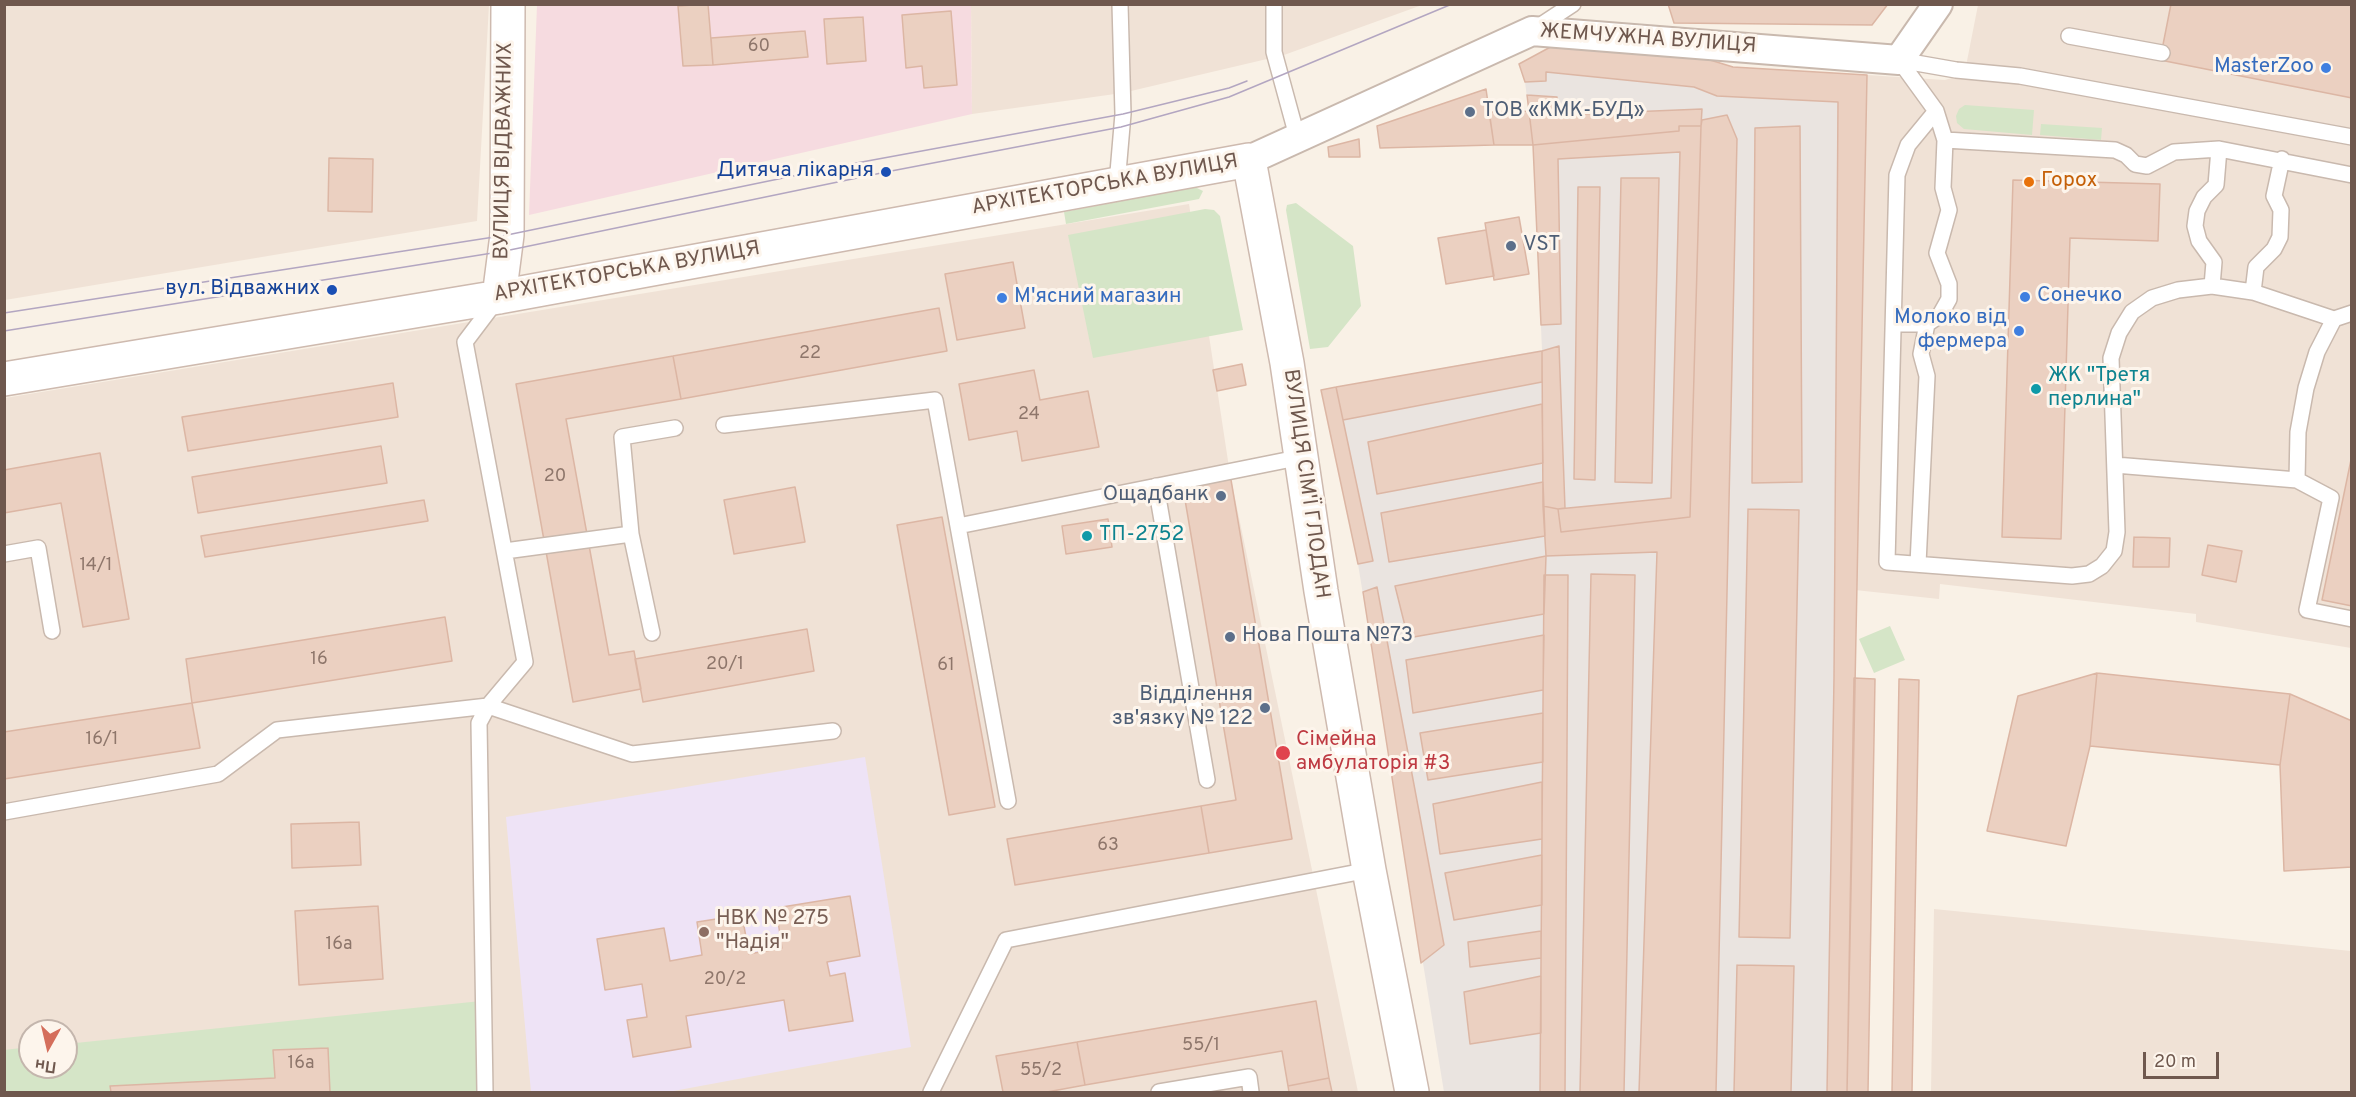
<!DOCTYPE html>
<html>
<head>
<meta charset="utf-8">
<style>
	body { margin:0 }
	#map { position:relative; width:2356px; height:1097px; overflow:hidden; background:#f9f1e6; font-family:Overpass,sans-serif }
	canvas { display:block }
	.frame { position:absolute; inset:0; border:6px solid #6f584e; pointer-events:none }
	.north { position:absolute; left:18px; top:1019px; width:60px; height:60px; box-sizing:border-box; background:#fdf5ec; border:2px solid #c4b6ad; border-radius:50%; rotate:188deg; font-size:16px; font-weight:700; line-height:24px; text-align:center; color:#6f584e }
	.north::after { content:''; display:block; margin:auto; width:21px; height:27px; background:#d46e5b; clip-path:polygon(50% 0,100% 100%,50% 72%,0 100%) }
	.scale { position:absolute; left:2143px; top:1052px; width:76px; height:27px; box-sizing:border-box; border:3px solid #6f584e; border-top:0; padding-left:8px; font-size:18px; line-height:21px; white-space:nowrap; color:#6f584e; -webkit-text-stroke:4px #fdf5ec; paint-order:stroke }
</style>
</head>
<body>
<div id="map">
<canvas width="2356" height="1097"></canvas>
<div class="frame"></div>
<div class="north">Пн</div>
<div class="scale">20 m</div>
</div>
<script>
const g = document.querySelector('canvas').getContext('2d');
g.lineJoin = 'round';
function fillPath(path, color) {
  g.fillStyle = color;
  g.fill(path, 'evenodd');
}
function toPath(rows) {
  const path = new Path2D();
  for (const r of rows) {
    path.moveTo(r[0], r[1]);
    for (let i = 2; i < r.length; i += 2) path.lineTo(r[i], r[i + 1]);
  }
  return path;
}
function trace(path, color, width, dash) {
  g.strokeStyle = color;
  g.lineWidth = width;
  g.lineCap = dash ? 'butt' : 'round';
  g.setLineDash(dash || []);
  g.stroke(path);
}
function label(font, color, halo, rows, align = 'center') {
  g.font = font + ' Overpass,sans-serif';
  g.lineWidth = 6;
  g.setLineDash([]);
  g.textBaseline = 'middle';
  g.strokeStyle = halo;
  g.fillStyle = color;
  for (const [text, x, y, turn = 0] of rows) {
    g.save();
    g.translate(x, y);
    g.rotate((+turn || 0) * Math.PI / 180);
    g.textAlign = isNaN(turn) ? turn : align;
    if (halo) g.strokeText(text, 0, 0);
    g.fillText(text, 0, 0);
    g.restore();
  }
}
const residential = toPath([
	[5,5,489,5,477,221,5,300],
	[971,5,1112,5,1115,94,972,114],
	[1129,5,1422,5,1284,55,1131,91],
	[1978,5,2351,5,2351,648,2196,622,2196,614,1940,584,1939,599,1855,590,1867,75,1945,80,1958,76,1966,66],
	[1189,204,1230,474,1358,1092,5,1092,5,398],
	[30,1031,66,1031,66,1067,30,1067],
	[1934,909,2351,951,2351,1092,1931,1092]
]);
const industrial = toPath([
	[1556,44,1697,56,1734,67,1867,75,1847,1092,1444,1092,1358,564,1321,390,1542,350,1533,145,1525,82,1519,64]
]);
const education = toPath([
	[865,757,911,1047,668,1092,531,1092,506,817]
]);
const medical = toPath([
	[537,5,971,5,972,114,529,215]
]);
const green = toPath([
	[1965,105,2034,110,2032,135,1964,129,1957,123,1956,116,1959,109],
	[2041,124,2102,128,2101,140,2040,135],
	[1195,187,1203,191,1199,199,1066,224,1064,212],
	[1296,203,1353,246,1361,306,1328,347,1310,349,1286,210,1287,205],
	[1205,209,1214,210,1220,216,1243,330,1093,358,1068,235],
	[1890,626,1905,660,1874,673,1859,639],
	[481,1001,478,1092,5,1092,4,1050,30,1047,30,1067,66,1067,66,1044]
]);
const building = toPath([
	[708,4,713,65,683,66,678,6,708,4],
	[1668,4,1888,4,1872,25,1674,23,1668,4],
	[2171,4,2352,4,2352,98,2160,60,2171,4],
	[951,11,957,85,924,88,922,66,906,68,902,15,951,11],
	[863,17,866,61,827,64,824,19,863,17],
	[805,31,808,57,713,65,711,38,805,31],
	[1556,44,1697,56,1733,67,1867,75,1847,1092,1827,1092,1834,678,1838,102,1717,96,1694,87,1546,72,1546,81,1525,82,1519,64,1556,44],
	[1486,89,1494,145,1380,148,1377,126,1486,89],
	[1527,95,1557,97,1557,115,1702,109,1701,126,1679,126,1679,131,1533,145,1527,95],
	[1529,111,1533,145,1494,145,1489,112,1529,111],
	[1727,115,1737,139,1716,1092,1639,1092,1657,552,1546,556,1543,506,1558,509,1561,532,1690,517,1701,126,1702,120,1727,115],
	[1679,126,1701,126,1690,517,1561,532,1558,509,1671,498,1680,152,1558,159,1561,324,1541,325,1533,145,1679,131,1679,126],
	[1800,126,1802,482,1752,483,1755,128,1800,126],
	[1359,139,1360,157,1329,157,1328,147,1359,139],
	[329,158,373,159,372,212,328,211,329,158],
	[1621,178,1659,178,1652,483,1615,482,1621,178],
	[2013,180,2160,184,2158,241,2070,238,2061,539,2002,537,2013,180],
	[1578,187,1600,187,1595,480,1574,479,1578,187],
	[1519,217,1529,274,1494,280,1485,223,1519,217],
	[1486,230,1494,276,1446,284,1438,238,1486,230],
	[1013,262,1025,328,957,340,945,274,1013,262],
	[939,308,947,351,681,399,673,356,939,308],
	[1559,346,1565,508,1558,509,1543,506,1542,351,1559,346],
	[1542,351,1542,382,1343,420,1336,387,1542,351],
	[673,356,681,399,566,419,609,655,634,651,641,689,573,702,516,384,673,356],
	[1242,364,1246,385,1217,391,1213,370,1242,364],
	[1034,370,1040,400,1088,391,1099,447,1022,461,1017,431,969,440,959,384,1034,370],
	[393,383,398,417,188,451,182,417,393,383],
	[1336,387,1373,561,1358,564,1321,390,1336,387],
	[1542,404,1543,463,1377,494,1368,442,1542,404],
	[381,446,387,483,198,513,192,477,381,446],
	[100,453,129,619,83,627,61,503,4,513,4,470,100,453],
	[2352,455,2352,606,2322,600,2352,455],
	[1230,474,1292,839,1209,853,1201,806,1236,800,1182,482,1230,474],
	[1543,482,1545,536,1389,562,1381,513,1543,482],
	[795,487,805,542,734,554,724,500,795,487],
	[424,500,428,521,205,557,201,536,424,500],
	[1748,509,1799,510,1790,938,1739,937,1748,509],
	[942,517,995,807,949,815,897,525,942,517],
	[1108,519,1112,547,1066,554,1062,526,1108,519],
	[2134,537,2170,538,2169,567,2133,567,2134,537],
	[2208,545,2242,551,2236,582,2202,575,2208,545],
	[1546,556,1544,614,1408,638,1395,586,1546,556],
	[1591,574,1635,575,1624,1092,1580,1092,1591,574],
	[1544,575,1568,575,1565,1092,1540,1092,1544,575],
	[1377,587,1444,945,1421,963,1363,592,1377,587],
	[445,617,452,661,192,703,186,659,445,617],
	[807,629,814,671,643,702,635,659,807,629],
	[1544,635,1543,690,1413,713,1406,660,1544,635],
	[2097,673,2290,694,2280,765,2090,746,2097,673],
	[2097,673,2090,746,2066,846,1987,831,2018,696,2097,673],
	[1854,678,1875,679,1868,1092,1847,1092,1854,678],
	[1899,679,1919,680,1912,1092,1892,1092,1899,679],
	[2290,694,2352,721,2352,867,2284,871,2280,765,2290,694],
	[192,703,200,748,4,779,4,732,192,703],
	[1543,713,1543,762,1428,780,1420,733,1543,713],
	[1542,782,1542,839,1440,854,1433,804,1542,782],
	[1201,806,1209,853,1015,885,1007,839,1201,806],
	[359,822,361,865,292,868,291,824,359,822],
	[1542,855,1542,905,1454,920,1445,873,1542,855],
	[850,896,860,956,827,962,830,976,845,973,853,1021,789,1031,784,1000,686,1016,691,1047,633,1057,627,1020,647,1017,642,984,605,990,597,939,664,928,670,961,702,955,697,922,742,915,749,954,782,948,776,908,850,896],
	[378,906,383,979,299,985,295,911,378,906],
	[1541,931,1541,958,1470,967,1468,942,1541,931],
	[1737,965,1794,966,1791,1092,1734,1092,1737,965],
	[1541,976,1541,1033,1470,1044,1464,992,1541,976],
	[1316,1001,1329,1078,1288,1086,1282,1051,1085,1085,1077,1042,1316,1001],
	[1077,1042,1085,1085,1047,1092,1003,1092,996,1056,1077,1042],
	[328,1048,330,1092,111,1092,110,1086,275,1078,273,1050,328,1048],
	[1329,1078,1332,1092,1289,1092,1288,1086,1329,1078]
]);
const lane = toPath([
	[1274,4,1274,52,1298,140],
	[1535,29,1573,4],
	[2069,36,2162,53],
	[1899,60,1956,70,2020,76,2352,137],
	[1936,111,1908,145,1897,175,1887,562,2072,576,2089,574,2102,566,2114,551,2117,532,2111,358,2119,333,2132,312,2152,298,2178,290,2212,286,2214,262,2199,241,2195,226,2197,211,2204,197,2216,185,2219,149],
	[1945,140,2115,150,2126,155,2135,164,2147,166,2174,152,2219,149,2352,175],
	[1117,184,1123,114,1120,4],
	[2212,286,2253,292],
	[2334,319,2352,313],
	[1895,324,1927,324,1940,315,1949,299,1949,284,1937,253,1949,210,1943,188,1945,140,1936,111,1899,60],
	[724,425,935,400,1008,801],
	[2115,465,2297,480,2298,432,2306,388,2317,352,2334,319,2253,292,2256,267,2274,249,2280,237,2281,210,2274,196,2282,159],
	[2297,480,2331,498,2307,610,2352,619],
	[1156,486,1207,780],
	[958,526,1302,457],
	[631,534,622,437,675,428],
	[505,551,631,534,652,633],
	[4,554,38,548,52,631],
	[1918,564,1927,376,1921,354,1927,324],
	[4,812,218,774,277,730,488,706,632,754,833,731],
	[485,1092,479,723,488,706,525,662,465,342,496,301],
	[931,1092,1006,940,1369,870],
	[1159,1092,1249,1077,1251,1092]
]);
const street = toPath([
	[1249,160,1532,31,1899,60,1938,4]
]);
const secondary = toPath([
	[499,297,507,235,508,4],
	[4,379,499,297,1249,160,1287,363,1321,591,1369,870,1412,1092]
]);
const tram = toPath([
	[4,313,507,235,851,164,1123,114,1229,88,1247,81],
	[4,331,505,251,886,172,1121,127,1229,97,1452,4]
]);
const markers = [
	[2326,68,6,"#3f7fe0"],
	[1470,112,6,"#5c6f8a"],
	[886,172,6,"#1a4fb4"],
	[2029,182,6,"#e8710a"],
	[1511,246,6,"#5c6f8a"],
	[332,290,6,"#1a4fb4"],
	[2025,297,6,"#3f7fe0"],
	[1002,298,6,"#3f7fe0"],
	[2019,331,6,"#3f7fe0"],
	[2036,389,6,"#0f9aa8"],
	[1221,496,6,"#5c6f8a"],
	[1087,536,6,"#0f9aa8"],
	[1230,637,6,"#5c6f8a"],
	[1265,708,6,"#5c6f8a"],
	[1283,753,8,"#e0444e"],
	[704,932,6,"#8d6e63"]
];
const numberNames = [
	["60",759,47],
	["22",810,354],
	["24",1029,415],
	["20",555,477],
	["14/1",96,566],
	["16",319,660],
	["20/1",725,665],
	["61",946,666],
	["16/1",102,740],
	["63",1108,846],
	["16а",339,945],
	["20/2",725,980],
	["55/1",1201,1046],
	["16а",301,1064],
	["55/2",1041,1071]
];
const streetNames = [
	["ЖЕМЧУЖНА ВУЛИЦЯ",1648,40,4],
	["ВУЛИЦЯ ВІДВАЖНИХ",505,151,-89],
	["АРХІТЕКТОРСЬКА ВУЛИЦЯ",1105,186,-10],
	["АРХІТЕКТОРСЬКА ВУЛИЦЯ",627,273,-10],
	["ВУЛИЦЯ СІМ'Ї ГЛОДАН",1305,484,82]
];
const shopNames = [
	["MasterZoo",2314,68],
	["Сонечко",2037,297,"left"],
	["М'ясний магазин",1014,298,"left"],
	["Молоко від",2007,319],
	["фермера",2007,343]
];
const serviceNames = [
	["ТОВ «КМК-БУД»",1482,112],
	["VST",1523,246],
	["Ощадбанк",1209,496,"right"],
	["Нова Пошта №73",1242,637],
	["Відділення",1253,696,"right"],
	["зв'язку № 122",1253,720,"right"]
];
const transitNames = [
	["Дитяча лікарня",874,172],
	["вул. Відважних",320,290]
];
const foodNames = [
	["Горох",2041,182]
];
const cultureNames = [
	["ЖК \"Третя",2048,377],
	["перлина\"",2048,401],
	["ТП-2752",1099,536]
];
const healthNames = [
	["Сімейна",1296,741],
	["амбулаторія #3",1296,765]
];
const educationNames = [
	["НВК № 275",716,920],
	["\"Надія\"",716,944]
];
fillPath(residential, '#f0e2d6');
fillPath(industrial, '#eae4e0');
fillPath(education, '#eee3f6');
fillPath(medical, '#f6dbe0');
fillPath(green, '#d5e5c7');
fillPath(building, '#ebd0c1');
trace(building, '#dcb6a4', 1.5);
trace(lane, '#c9b9ae', 18);
trace(street, '#c9b9ae', 32);
trace(secondary, '#cebaaf', 36);
trace(lane, '#fff', 15);
trace(street, '#fff', 28);
trace(secondary, '#fff', 33);
trace(tram, '#b3a6c1', 1.5);
for (const [x, y, r, color] of markers) {
  const dot = new Path2D();
  dot.arc(x, y, r, 0, 2 * Math.PI);
  g.fillStyle = color;
  g.fill(dot);
  trace(dot, '#fdf5ec', 2);
}
label('18px', '#8e766b', null, numberNames);
label('21px', '#6f584e', '#fdf5ec', streetNames);
label('21px', '#366cbe', '#fdf5ec', shopNames, 'right');
label('21px', '#4e5e75', '#fdf5ec', serviceNames, 'left');
label('21px', '#164399', '#fdf5ec', transitNames, 'right');
label('21px', '#c56008', '#fdf5ec', foodNames, 'left');
label('21px', '#0d838f', '#fdf5ec', cultureNames, 'left');
label('21px', '#be3a42', '#fdf5ec', healthNames, 'left');
label('21px', '#785e54', '#fdf5ec', educationNames, 'left');
</script>
</body>
</html>
